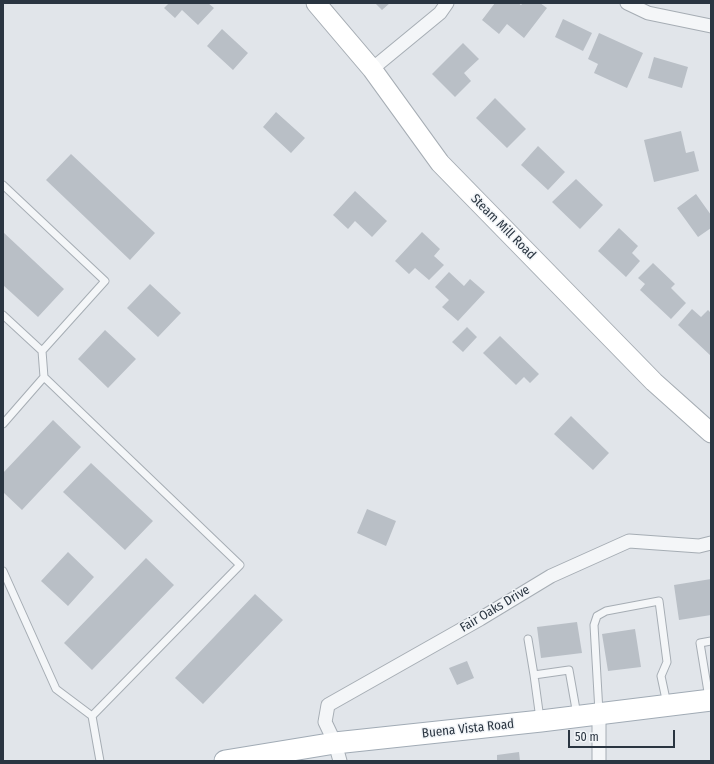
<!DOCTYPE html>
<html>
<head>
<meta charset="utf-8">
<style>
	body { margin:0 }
	#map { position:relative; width:714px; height:764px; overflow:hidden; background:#e1e5ea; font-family:"Fira Sans Condensed",sans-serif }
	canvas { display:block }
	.frame { position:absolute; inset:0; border:4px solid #2a3541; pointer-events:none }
	.scale { position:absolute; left:568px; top:730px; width:107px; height:18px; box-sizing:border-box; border:2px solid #2a3541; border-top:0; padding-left:5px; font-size:12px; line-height:14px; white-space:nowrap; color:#2a3541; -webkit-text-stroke:3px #f1f4f7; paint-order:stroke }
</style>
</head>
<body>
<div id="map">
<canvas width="714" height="764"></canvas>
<div class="frame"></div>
<div class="scale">50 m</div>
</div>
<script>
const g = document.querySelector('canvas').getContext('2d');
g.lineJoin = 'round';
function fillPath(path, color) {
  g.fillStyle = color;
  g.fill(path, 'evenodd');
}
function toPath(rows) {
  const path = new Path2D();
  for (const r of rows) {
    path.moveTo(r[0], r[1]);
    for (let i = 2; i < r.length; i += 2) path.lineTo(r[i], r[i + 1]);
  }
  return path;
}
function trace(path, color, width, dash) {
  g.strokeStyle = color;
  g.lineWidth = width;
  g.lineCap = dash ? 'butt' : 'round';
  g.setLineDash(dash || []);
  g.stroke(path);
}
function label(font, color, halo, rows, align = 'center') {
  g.font = font + ' "Fira Sans Condensed",sans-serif';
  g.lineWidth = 3;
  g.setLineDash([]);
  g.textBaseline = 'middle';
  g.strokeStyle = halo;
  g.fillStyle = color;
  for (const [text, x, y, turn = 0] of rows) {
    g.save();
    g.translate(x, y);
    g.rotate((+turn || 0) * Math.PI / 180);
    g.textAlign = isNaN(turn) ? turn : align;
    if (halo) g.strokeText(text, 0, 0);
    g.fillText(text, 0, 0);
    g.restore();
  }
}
const building = toPath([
	[169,3,208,3,214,8,198,25,182,10,175,18,164,8],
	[375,3,390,3,382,10],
	[495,3,518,3,521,5,523,3,540,3,547,8,524,38,507,24,499,34,482,20],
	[563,19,592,33,583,51,555,37],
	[222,29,248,53,233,70,207,46],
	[599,33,643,53,627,88,594,73,598,64,588,59],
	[463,43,479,59,464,73,471,81,455,97,432,74],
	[654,57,688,67,682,88,648,78],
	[495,98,526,129,507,148,476,118],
	[276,112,305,138,291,153,263,127],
	[681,131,686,153,694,151,699,171,654,182,644,140],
	[538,146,565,172,548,190,521,165],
	[71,154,155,233,130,260,46,180],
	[576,179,603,205,580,229,552,202],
	[355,191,387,221,372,237,355,221,348,229,333,215],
	[696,194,711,215,711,228,698,237,677,208],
	[619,228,638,246,632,253,640,261,626,277,598,251],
	[3,232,64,289,38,317,3,285],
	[422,232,440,249,434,256,444,265,429,280,415,268,409,274,395,261],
	[653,263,675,284,671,288,686,303,671,319,640,290,645,284,638,278],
	[449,272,464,286,470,279,485,292,458,321,442,307,449,300,435,287],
	[150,284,181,313,158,337,127,308],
	[692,309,701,317,708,310,711,313,711,356,678,325],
	[467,327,477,337,463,352,452,342],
	[105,330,136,359,108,388,78,359],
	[500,336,539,374,530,383,524,377,516,385,483,353],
	[571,416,609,453,593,470,554,434],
	[53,420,81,447,22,510,3,492,3,473],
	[91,463,153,521,125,550,63,492],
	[367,509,396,521,386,546,357,533],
	[68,552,94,577,68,606,41,581],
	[146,558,174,585,92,670,64,643],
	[711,579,711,615,679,620,674,585],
	[255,594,283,620,203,704,175,678],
	[577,622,582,653,541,658,537,627],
	[635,629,641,667,608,671,602,634],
	[467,661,474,678,457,685,449,668],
	[519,752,520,761,497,761,497,755]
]);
const lane = toPath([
	[3,185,105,281,42,351],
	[3,315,42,351,44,377],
	[3,424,44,377,240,565,92,716],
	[3,571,56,689,92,716,100,761],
	[528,639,534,675],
	[709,698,700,643,711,641],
	[599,712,594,625,597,616,606,611,659,601,667,662,661,676,667,704],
	[540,719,534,675,569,670,577,715]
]);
const street = toPath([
	[627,3,648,13,711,26],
	[372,69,440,13,447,3],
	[340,761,335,743,325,722,328,705,480,619,551,576,629,541,699,546,711,543],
	[599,761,599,714]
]);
const secondary = toPath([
	[316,3,372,69,440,163,654,382,711,433]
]);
const primary = toPath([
	[225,761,335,743,541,721,711,700]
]);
const streetNames = [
	["Steam Mill Road",503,227,45],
	["Fair Oaks Drive",495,609,-31],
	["Buena Vista Road",468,729,-6]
];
fillPath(building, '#b9bfc6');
trace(lane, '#a6adb4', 9);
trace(street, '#a6adb4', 15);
trace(secondary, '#a6adb4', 21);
trace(primary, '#a1abb5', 23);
trace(lane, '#f4f6f8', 7);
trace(street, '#f4f6f8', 13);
trace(secondary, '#fff', 19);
trace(primary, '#fff', 21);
label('13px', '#2a3541', '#f1f4f7', streetNames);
</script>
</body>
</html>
